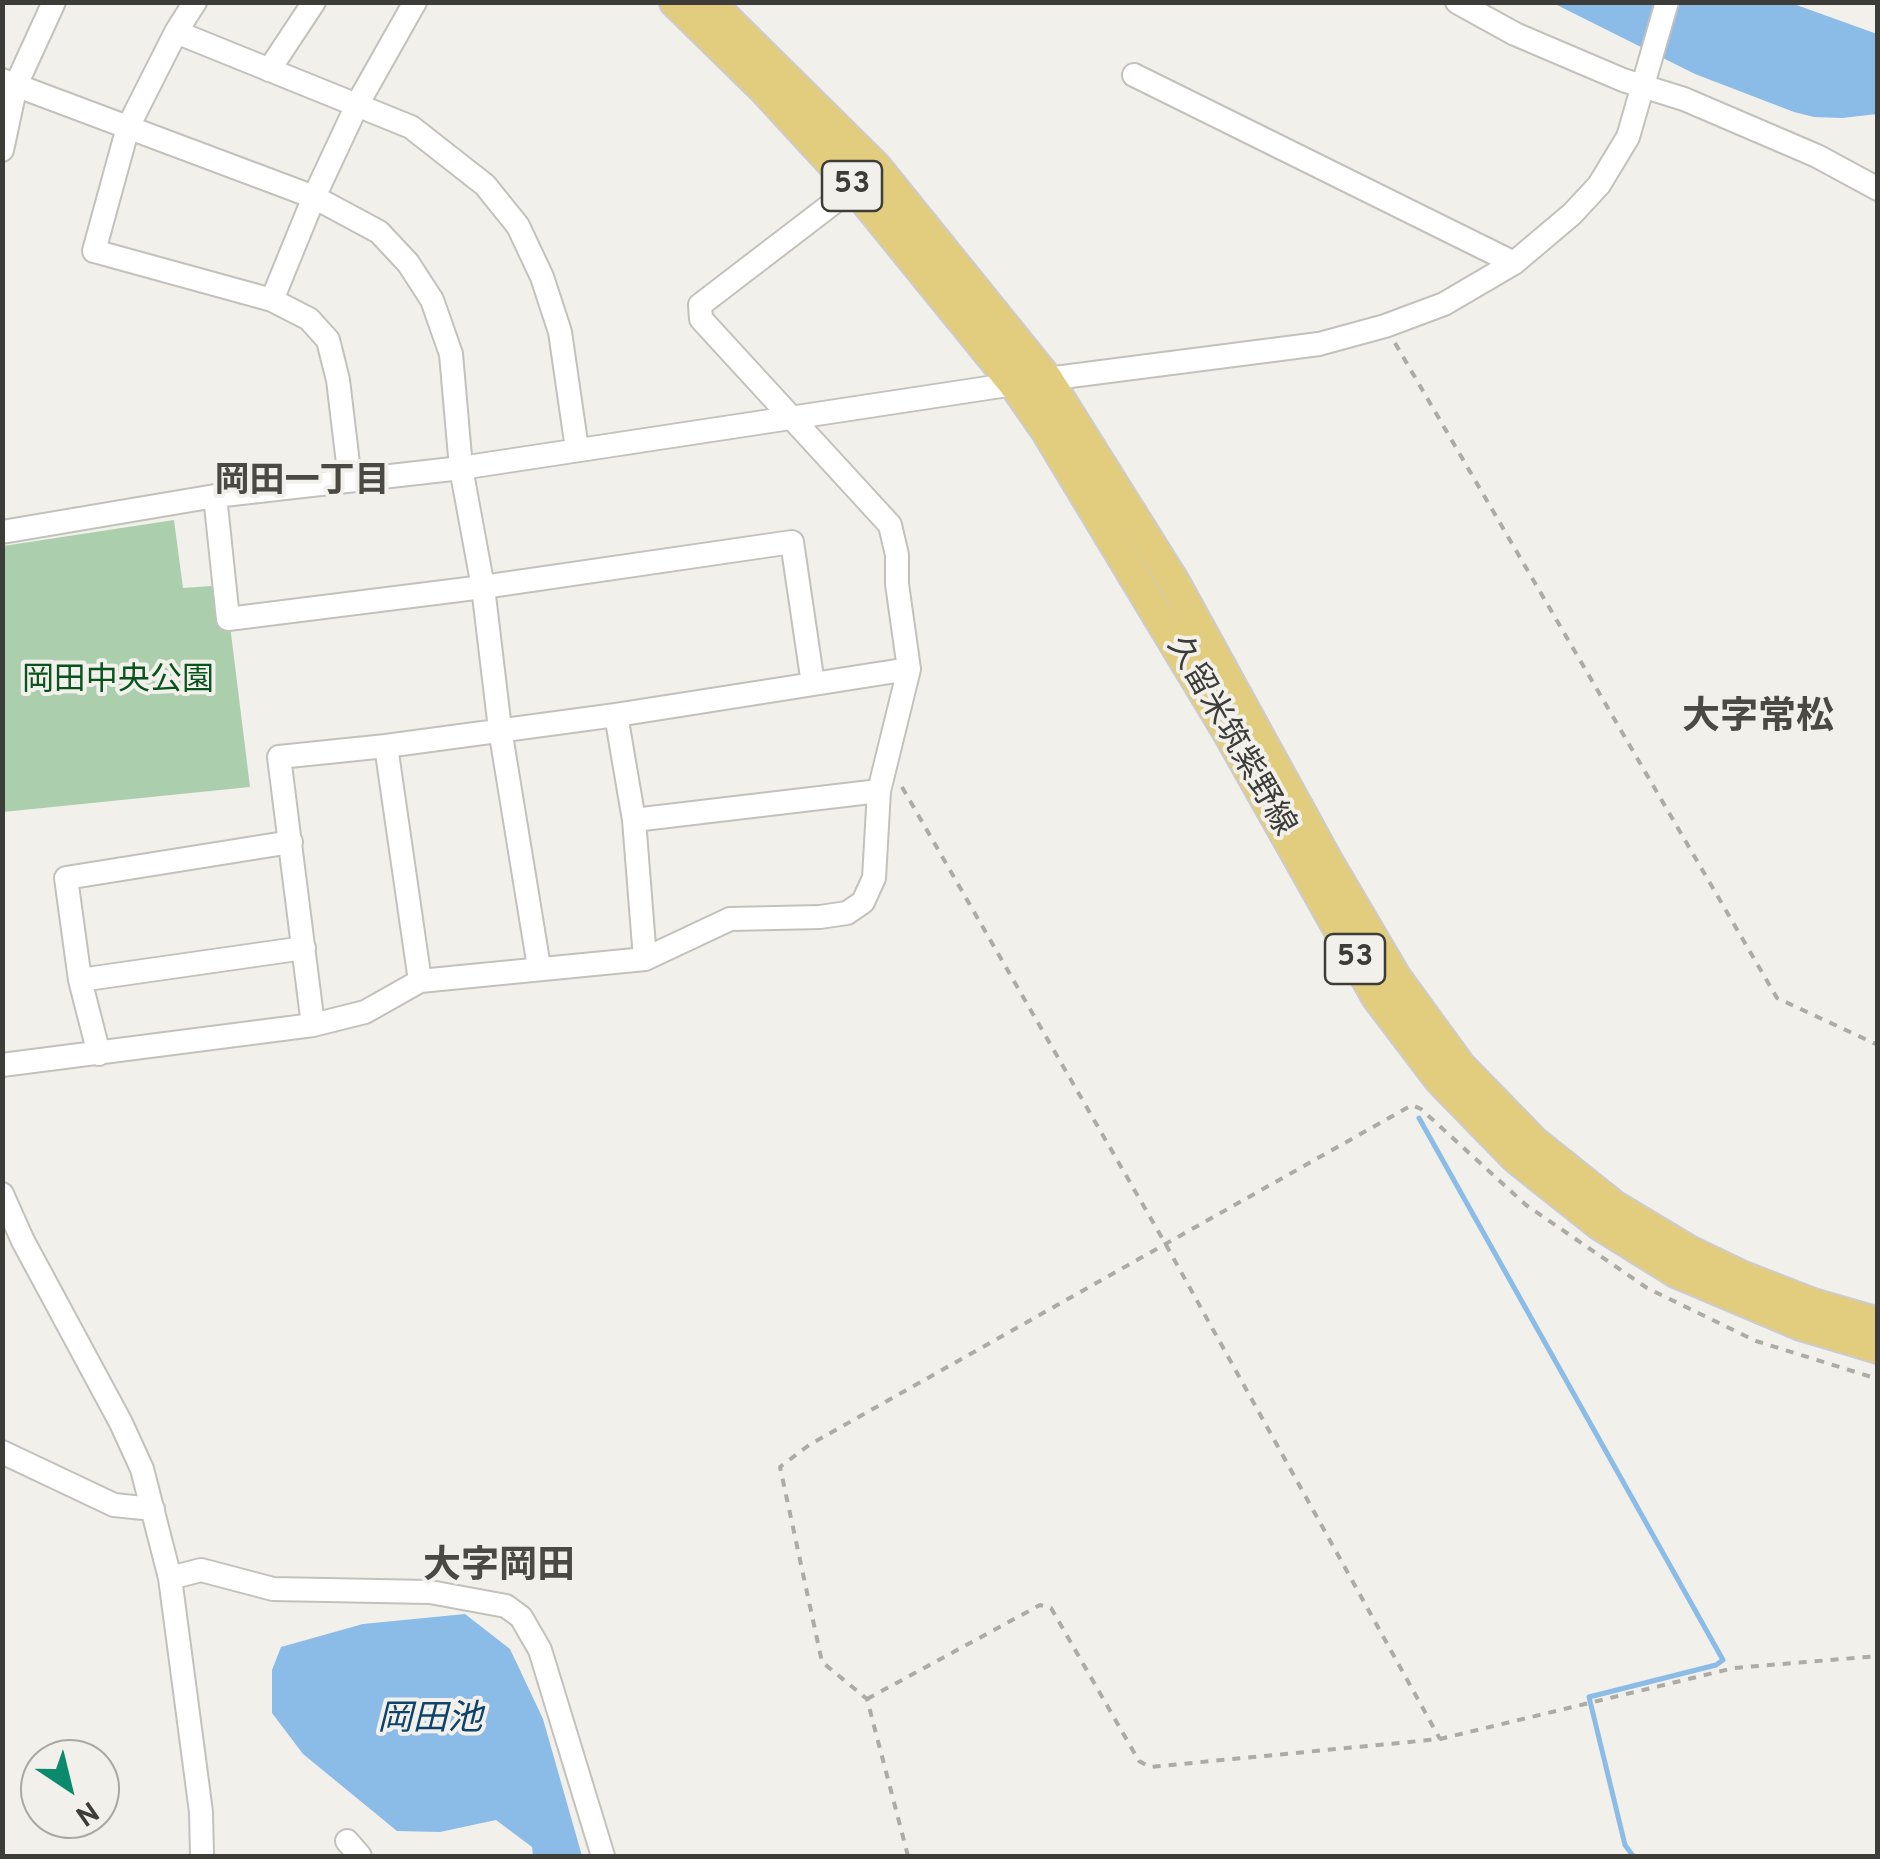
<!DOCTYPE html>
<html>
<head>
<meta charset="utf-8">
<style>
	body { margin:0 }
	#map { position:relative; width:1880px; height:1859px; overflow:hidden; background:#f2f0ea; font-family:Overpass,sans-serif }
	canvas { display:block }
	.frame { position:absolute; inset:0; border:5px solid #3c3c39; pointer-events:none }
	.north { position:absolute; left:20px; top:1739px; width:100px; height:100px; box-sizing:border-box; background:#f2f0ea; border:2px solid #a9a8a3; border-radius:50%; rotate:145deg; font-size:28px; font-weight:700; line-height:40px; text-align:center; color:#3c3c39 }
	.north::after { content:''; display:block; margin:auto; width:35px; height:45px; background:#0b8a6d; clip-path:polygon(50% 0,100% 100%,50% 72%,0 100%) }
</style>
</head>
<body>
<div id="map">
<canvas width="1880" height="1859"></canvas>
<div class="frame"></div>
<div class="north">N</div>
</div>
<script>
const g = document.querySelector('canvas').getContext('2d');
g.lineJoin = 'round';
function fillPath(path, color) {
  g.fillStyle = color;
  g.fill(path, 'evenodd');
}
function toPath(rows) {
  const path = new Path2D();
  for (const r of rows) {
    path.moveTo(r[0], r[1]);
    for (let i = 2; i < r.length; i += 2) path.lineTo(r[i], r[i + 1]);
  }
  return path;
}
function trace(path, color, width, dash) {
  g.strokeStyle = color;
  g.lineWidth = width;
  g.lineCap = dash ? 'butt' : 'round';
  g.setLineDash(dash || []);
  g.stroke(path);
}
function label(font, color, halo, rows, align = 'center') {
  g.font = font + ' Overpass,"Noto Sans JP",sans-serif';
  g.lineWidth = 8;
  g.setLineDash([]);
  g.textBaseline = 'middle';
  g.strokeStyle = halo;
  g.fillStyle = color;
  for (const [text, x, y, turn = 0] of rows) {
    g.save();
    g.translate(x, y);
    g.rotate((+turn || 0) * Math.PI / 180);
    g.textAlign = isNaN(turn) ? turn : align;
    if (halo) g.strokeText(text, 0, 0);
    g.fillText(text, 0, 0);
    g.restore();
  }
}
const green = toPath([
	[174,520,183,588,225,585,250,787,3,812,3,546]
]);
const water = toPath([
	[1553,3,1791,3,1877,34,1877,114,1842,118,1814,117,1794,112,1695,74],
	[465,1614,510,1649,543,1719,582,1856,533,1856,532,1847,496,1820,440,1832,397,1831,303,1754,272,1713,272,1670,281,1647,363,1624]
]);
const stream = toPath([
	[1419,1118,1723,1660,1716,1665,1589,1697,1625,1845,1633,1856]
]);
const path = toPath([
	[1395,343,1777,998,1878,1045],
	[902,787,1165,1243,1440,1739],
	[867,1699,1040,1605,1051,1608,1139,1761,1150,1767,1440,1739,1734,1668,1878,1656],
	[908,1856,867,1699,822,1662,780,1467,809,1445,1412,1105,1421,1109,1526,1205,1647,1288,1756,1341,1878,1379]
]);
const minor = toPath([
	[195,2,176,32,128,127,94,251,272,300,309,319,328,340,338,380,350,480],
	[1457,2,1515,34,1623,80,1684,99,1817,156,1878,189],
	[176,32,411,127,485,185,518,226,542,277,560,332,577,449],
	[269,70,314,2],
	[1134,75,1514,263],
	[2,80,314,197,379,232,408,263,432,300,451,354,461,468,483,587,500,729,539,967],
	[2,150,16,85,54,2],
	[272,300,314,197,358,103,415,2],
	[215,496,228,619,483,587,792,542,813,684],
	[2,532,215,496,461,468,1047,379,1319,344,1385,326,1444,304,1514,263,1572,214,1599,185,1628,137,1667,2],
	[616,715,634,820,645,959],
	[386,746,420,981],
	[634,820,879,791],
	[80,980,304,948],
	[313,1025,279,757,386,746,616,715,909,669],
	[99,1054,80,980,66,878,291,842],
	[2,1065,313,1025,365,1012,420,981,645,959,730,919,820,917,847,913,863,902,874,878,879,791,909,669,897,584,897,555,890,525,701,319,700,305,854,187],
	[2,1194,23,1241,121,1423,142,1469,170,1578,201,1812,202,1856],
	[2,1452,114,1505,153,1509],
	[170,1578,201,1570,273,1589,430,1592,506,1606,521,1617,540,1650,603,1856],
	[347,1841,360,1856]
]);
const major = toPath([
	[675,2,763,88,854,187,1014,384,1046,430,1228,732,1377,997,1440,1080,1516,1158,1599,1224,1676,1272,1801,1325,1878,1348],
	[709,2,875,166,1047,379,1174,582,1326,859,1396,978,1460,1066,1534,1142,1614,1206,1689,1251,1741,1276,1813,1304,1878,1323]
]);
const shields = [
	[852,186,60],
	[1355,959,60]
];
const shieldNames = [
	["53",852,186],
	["53",1355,959]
];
const parkNames = [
	["岡田中央公園",118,683]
];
const streetNames = [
	["久留米筑紫野線",1229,737,60]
];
const neighbourhoodNames = [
	["岡田一丁目",302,484]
];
const waterNames = [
	["岡田池",430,1722]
];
const quarterNames = [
	["大字常松",1758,720],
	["大字岡田",499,1569]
];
fillPath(green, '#abcfad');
fillPath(water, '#8bbbe7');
trace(stream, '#8bbbe7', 5);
trace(minor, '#c2c1bb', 26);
trace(major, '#ccc', 34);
trace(path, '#acaba6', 4, [8, 8]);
trace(minor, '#fff', 22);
trace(major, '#e2cc7e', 30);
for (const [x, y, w] of shields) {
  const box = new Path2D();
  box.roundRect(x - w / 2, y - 25, w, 50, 8);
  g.fillStyle = '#f2f0ea';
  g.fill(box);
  trace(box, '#3c3c39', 2.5);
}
label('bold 30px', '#3c3c39', null, shieldNames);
label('32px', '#08541d', '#f2f0ea', parkNames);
label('32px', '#3c3c39', '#f2f0ea', streetNames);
label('bold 35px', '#4b4944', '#f2f0ea', neighbourhoodNames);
label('italic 35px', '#0d436c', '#f2f0ea', waterNames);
label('bold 38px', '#4b4944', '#f2f0ea', quarterNames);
</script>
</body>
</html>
